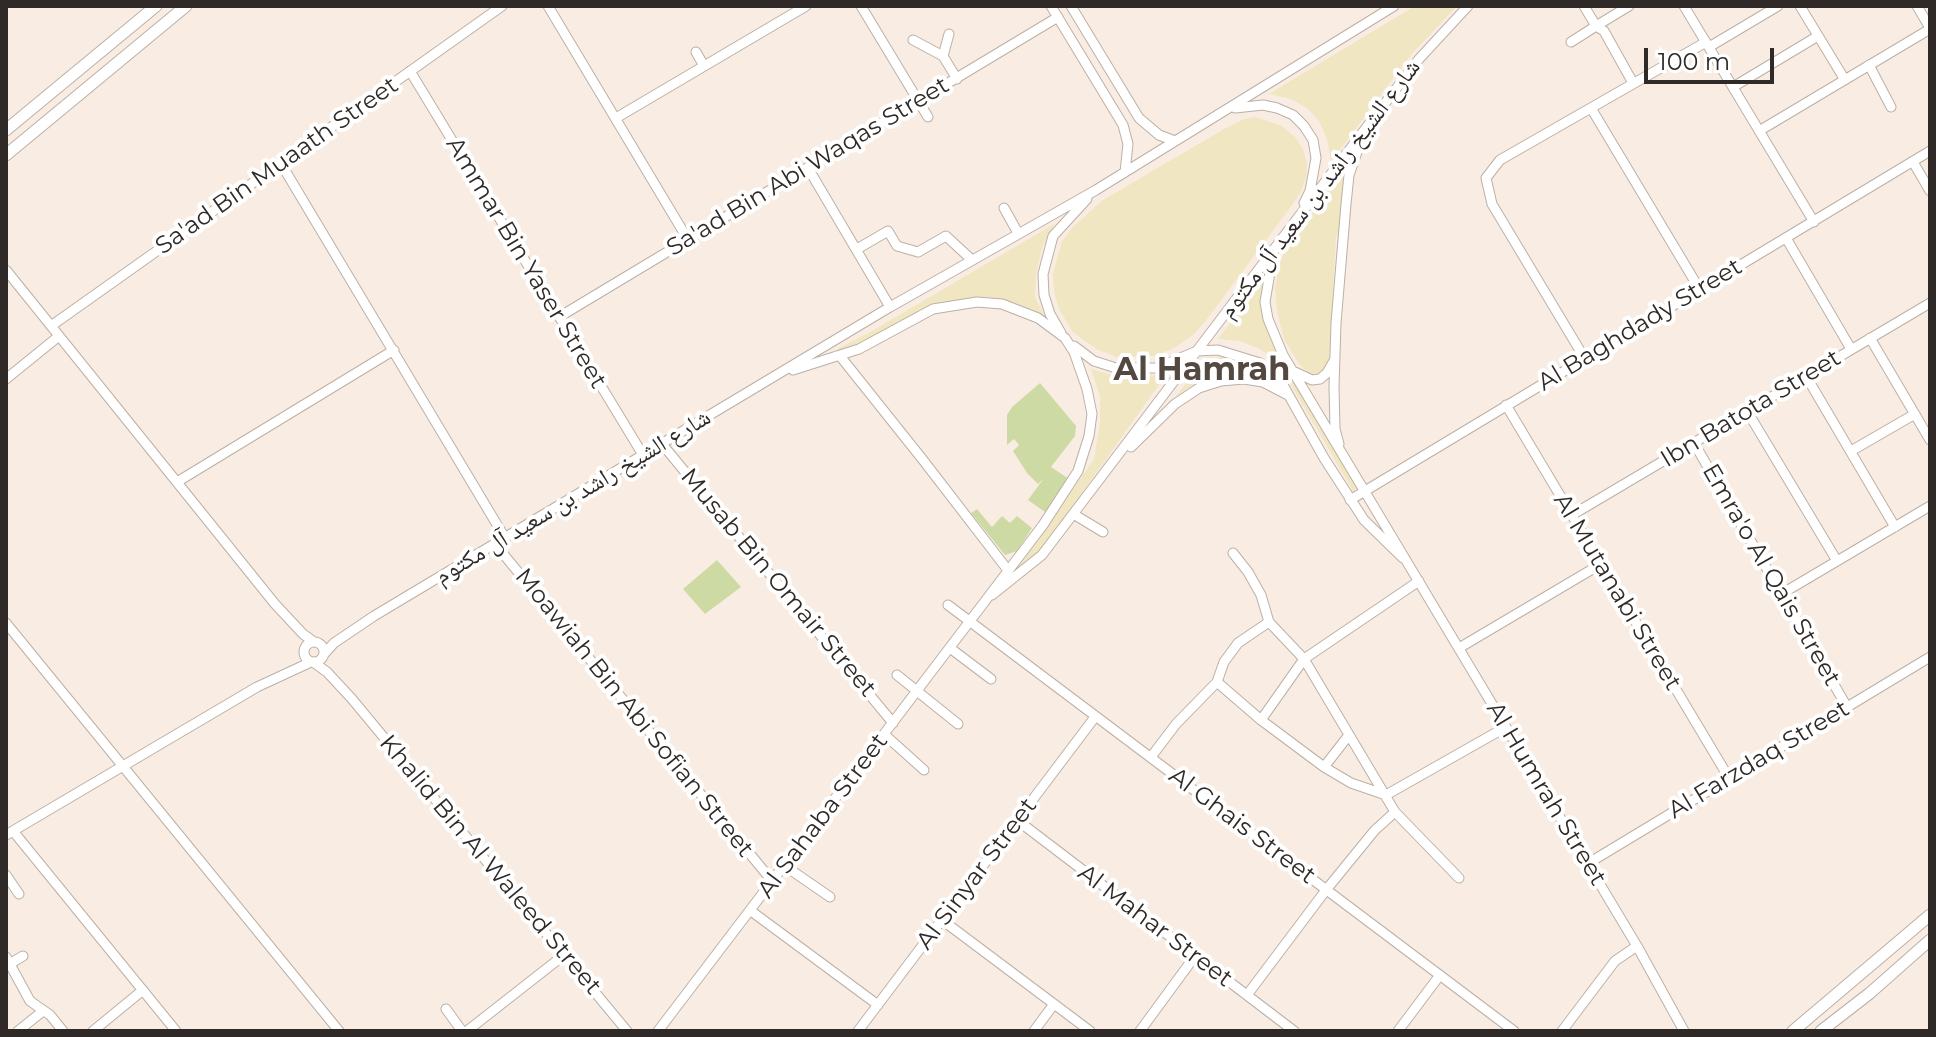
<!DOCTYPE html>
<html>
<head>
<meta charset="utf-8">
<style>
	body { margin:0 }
	#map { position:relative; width:1936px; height:1037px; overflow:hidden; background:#f9ede3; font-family:Montserrat,sans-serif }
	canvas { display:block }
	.frame { position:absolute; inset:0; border:8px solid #2f2a27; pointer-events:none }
	.scale { position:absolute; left:1644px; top:48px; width:130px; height:36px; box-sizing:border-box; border:4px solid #2f2a27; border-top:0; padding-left:10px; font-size:24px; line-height:28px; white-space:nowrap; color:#2f2a27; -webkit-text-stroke:6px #fff; paint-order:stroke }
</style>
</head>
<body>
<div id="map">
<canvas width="1936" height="1037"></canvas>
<div class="frame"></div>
<div class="scale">100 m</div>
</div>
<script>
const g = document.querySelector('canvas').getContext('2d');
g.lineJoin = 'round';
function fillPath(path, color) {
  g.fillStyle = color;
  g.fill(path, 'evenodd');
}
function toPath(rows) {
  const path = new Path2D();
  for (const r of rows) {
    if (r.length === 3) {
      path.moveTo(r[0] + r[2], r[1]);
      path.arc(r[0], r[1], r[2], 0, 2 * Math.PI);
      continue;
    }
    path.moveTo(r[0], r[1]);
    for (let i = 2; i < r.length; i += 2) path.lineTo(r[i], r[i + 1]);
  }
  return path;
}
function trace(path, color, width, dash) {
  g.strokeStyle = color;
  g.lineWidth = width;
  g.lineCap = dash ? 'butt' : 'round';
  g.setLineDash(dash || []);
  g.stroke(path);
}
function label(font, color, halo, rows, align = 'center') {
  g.font = font + ' Montserrat,"Noto Naskh Arabic",sans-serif';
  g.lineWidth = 8;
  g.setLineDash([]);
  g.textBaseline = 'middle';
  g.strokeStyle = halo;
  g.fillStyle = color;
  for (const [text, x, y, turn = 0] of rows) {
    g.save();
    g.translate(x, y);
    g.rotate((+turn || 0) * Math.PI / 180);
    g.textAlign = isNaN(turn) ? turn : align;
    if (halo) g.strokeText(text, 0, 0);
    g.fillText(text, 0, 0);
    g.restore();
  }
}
const green = toPath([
	[1040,383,1076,426,1075,436,1051,467,1069,479,1045,512,1028,500,1044,478,1038,484,1027,473,1013,451,1019,445,1014,439,1007,445,1007,415,1012,407],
	[977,509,992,527,1002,516,1010,523,1017,516,1032,528,1017,551,1005,555,971,513],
	[717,560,741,587,705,614,683,589]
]);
const sand = toPath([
	[1415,6,1457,6,1410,56,1331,162,1327,139,1319,121,1307,108,1291,99,1269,94],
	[1256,117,1282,126,1295,137,1303,149,1307,164,1306,177,1301,192,1287,212,1204,323,1192,336,1174,348,1154,356,1117,357,1098,350,1082,339,1072,331,1059,309,1054,292,1053,274,1062,241,1074,226,1103,200,1226,128,1244,119],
	[1346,166,1341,224,1336,238,1329,357,1327,367,1316,375,1308,373,1299,364,1284,339,1277,312,1275,288,1279,265,1285,250],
	[1054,224,1042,248,1036,274,1035,297,1044,315,1015,303,988,297,961,300,841,355,837,349,872,331],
	[1262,281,1265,320,1274,346,1358,488,1353,491,1287,378,1271,357,1260,349,1240,341,1218,339],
	[1206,357,1228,357,1246,361,1258,369,1273,385,1254,377,1214,377,1193,385,1176,396],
	[1171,368,1039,553,1017,569,1094,459,1100,423,1100,396,1091,369,1123,378,1156,375]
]);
const minor = toPath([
	[548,6,687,238],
	[861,6,928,117],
	[1051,6,1123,125,1128,144,1125,172],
	[1071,6,1139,118,1159,135,1175,141],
	[1584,6,1596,26,1629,6],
	[1684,6,1814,222],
	[1800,6,1845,80],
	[1917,6,1930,28],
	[913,40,943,56,949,34],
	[1571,42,1596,26,1604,31,1633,83],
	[1709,47,1778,6],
	[696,52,704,66],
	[943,56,957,79],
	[1869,65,1891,107],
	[410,71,643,455],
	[1733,87,1818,36],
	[1235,108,1263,105,1277,108,1293,115,1304,126,1313,140,1316,158,1310,191,1304,203],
	[1591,108,1700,290],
	[616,118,806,6],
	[1759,131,1930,29],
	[280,162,505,538],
	[1913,162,1930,191],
	[808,168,890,307],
	[1004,208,1018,233],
	[1786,238,1851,349],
	[857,249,888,231,897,246,918,252,946,236,972,260],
	[1274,249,1265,302,1268,319,1283,355,1637,946,1684,1031],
	[6,270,275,604,303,634,314,642],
	[559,317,1058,17],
	[51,326,502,6],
	[1061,333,1050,314,1044,295,1043,274,1053,236,1087,199],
	[1870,338,1930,440],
	[1074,346,1094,361,1116,368,1157,368,1197,351,1218,350,1260,363,1274,373,1283,385,1324,458,1364,520,1403,558],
	[836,356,840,356,923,460,1007,569],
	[1585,359,1492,204,1486,178,1500,160,1706,42],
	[1295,372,1312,380,1320,379,1327,373,1335,359],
	[1806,376,1895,527],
	[6,379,59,336],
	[1506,405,1729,778],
	[1747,411,1837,561],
	[1694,443,1847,707],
	[662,444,893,723],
	[1339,444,1335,429,1334,386,1336,323,1346,204,1349,175,1357,152,1368,133],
	[1131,447,1175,404,1199,388,1221,381,1244,379,1263,382,1286,394],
	[1851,451,1915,414],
	[177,482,394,350],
	[1350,500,1930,151],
	[1075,515,1103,532],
	[1572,515,1930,303],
	[495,544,773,882],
	[1233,553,1248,572,1261,595,1269,622,1304,659,1395,812,1459,878],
	[1783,593,1930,506],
	[992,595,1042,555,1369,124,1419,59,1468,6],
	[948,605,1514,1031],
	[6,623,339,1031],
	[314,652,10],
	[950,648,991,679],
	[1459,648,1601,564],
	[324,654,334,643,374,616,890,307,1096,190,1394,6],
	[313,662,327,672,352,699,627,1031],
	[897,675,958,724],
	[1217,682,1261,720,1324,767,1351,783,1386,795,1506,727],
	[1261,720,1304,659,1419,581],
	[885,735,924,770],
	[1151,757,1176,724,1217,682,1224,662,1238,643,1269,622],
	[1324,767,1349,735],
	[1017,820,1294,1031],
	[13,831,176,1031],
	[6,835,257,687,311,662],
	[1587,864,1930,657],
	[785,866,830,897],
	[6,875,19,894],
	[751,911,878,1005],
	[942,920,1090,1031],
	[6,957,30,1001,50,1015,63,1031],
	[6,966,23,956],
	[1247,995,1326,890,1375,830,1395,812],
	[446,1009,462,1031],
	[18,1031,43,1011],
	[93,1031,143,990],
	[467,1031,564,955],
	[658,1031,1043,525,1078,471,1089,436,1092,414,1087,389,1074,352,1065,338,1038,318,1002,304,977,302,933,309,859,349,793,370],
	[858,1031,1095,717],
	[1034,1031,1054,1004],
	[1140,1031,1195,956],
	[1398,1031,1440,975],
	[1562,1031,1615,961,1637,946]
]);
const major = toPath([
	[6,130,156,6],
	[6,155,186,6],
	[1793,1031,1930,915],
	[1821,1031,1870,993,1930,940]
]);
const streetNames = [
	["Sa'ad Bin Muaath Street",277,166,-35],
	["Sa'ad Bin Abi Waqas Street",808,167,-31],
	["شارع الشيخ راشد بن سعيد آل مكتوم",1320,189,-53],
	["Ammar Bin Yaser Street",526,263,59],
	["Al Baghdady Street",1640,325,-31],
	["Ibn Batota Street",1751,409,-31],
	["شارع الشيخ راشد بن سعيد آل مكتوم",573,497,-31],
	["Emra'o Al Qais Street",1771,575,60],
	["Musab Bin Omair Street",778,583,50],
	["Al Mutanabi Street",1617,592,59],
	["Moawiah Bin Abi Sofian Street",634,713,51],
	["Al Farzdaq Street",1759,760,-31],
	["Al Humrah Street",1546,794,59],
	["Al Sahaba Street",823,816,-53],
	["Al Ghais Street",1242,826,37],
	["Khalid Bin Al Waleed Street",490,865,50],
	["Al Sinyar Street",977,874,-53],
	["Al Mahar Street",1155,926,37]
];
const districtNames = [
	["Al Hamrah",1202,371]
];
fillPath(green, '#cddaa4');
fillPath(sand, '#f0e6c1');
trace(minor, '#bbb0a6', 11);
trace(major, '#bbb0a6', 13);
trace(minor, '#fff', 9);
trace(major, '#fff', 11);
label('24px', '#2f2a27', '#fff', streetNames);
label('bold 32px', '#534941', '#fff', districtNames);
</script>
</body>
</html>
